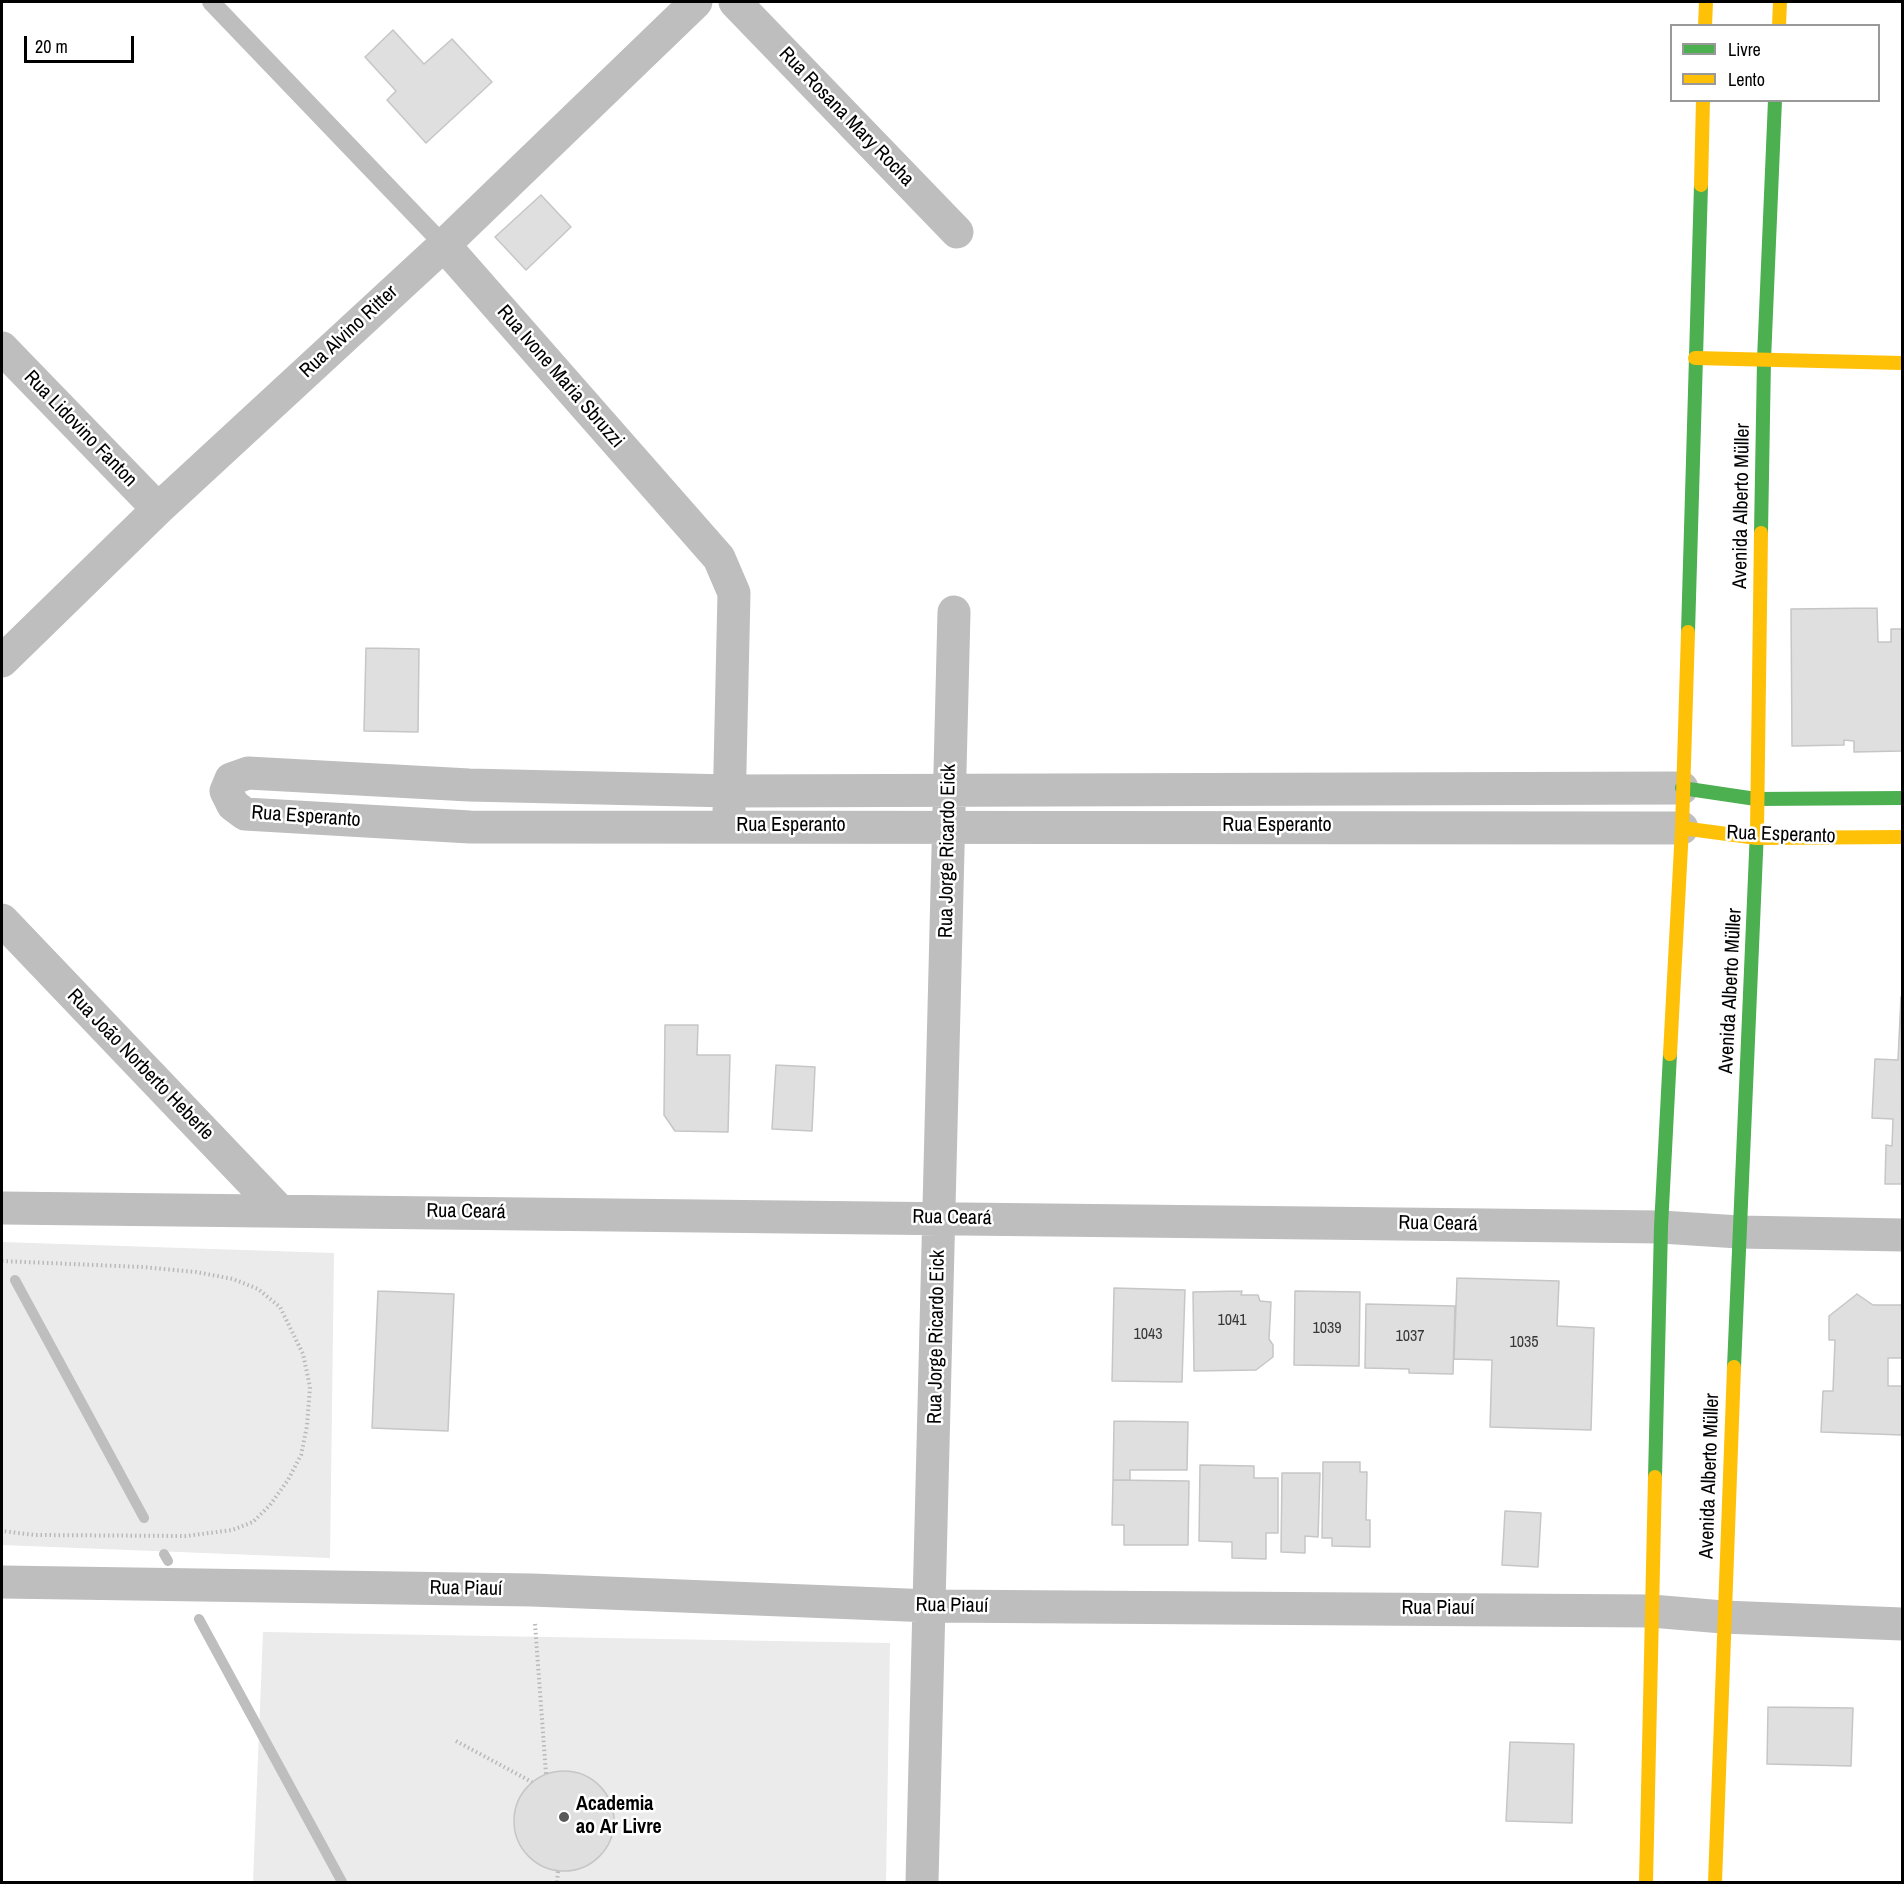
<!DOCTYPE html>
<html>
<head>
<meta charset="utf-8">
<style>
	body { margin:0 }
	#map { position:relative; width:1904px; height:1884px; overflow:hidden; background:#fff; font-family:"Archivo Narrow",sans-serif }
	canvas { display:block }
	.frame { position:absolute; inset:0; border:3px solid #000; pointer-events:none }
	.legend { position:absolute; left:1670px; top:24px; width:210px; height:78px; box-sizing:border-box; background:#fff; border:2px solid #999; margin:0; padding:8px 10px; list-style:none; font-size:18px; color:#000 }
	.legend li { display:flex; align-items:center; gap:12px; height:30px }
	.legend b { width:30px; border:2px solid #999 }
	.scale { position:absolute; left:24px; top:36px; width:110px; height:27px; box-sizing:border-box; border:3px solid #000; border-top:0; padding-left:8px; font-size:18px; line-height:21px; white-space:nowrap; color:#000; -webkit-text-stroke:4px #fff; paint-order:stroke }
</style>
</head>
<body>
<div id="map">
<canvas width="1904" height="1884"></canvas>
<div class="frame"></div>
<ul class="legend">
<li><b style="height:8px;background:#4caf50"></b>Livre</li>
<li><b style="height:8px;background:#ffc107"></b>Lento</li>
</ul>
<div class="scale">20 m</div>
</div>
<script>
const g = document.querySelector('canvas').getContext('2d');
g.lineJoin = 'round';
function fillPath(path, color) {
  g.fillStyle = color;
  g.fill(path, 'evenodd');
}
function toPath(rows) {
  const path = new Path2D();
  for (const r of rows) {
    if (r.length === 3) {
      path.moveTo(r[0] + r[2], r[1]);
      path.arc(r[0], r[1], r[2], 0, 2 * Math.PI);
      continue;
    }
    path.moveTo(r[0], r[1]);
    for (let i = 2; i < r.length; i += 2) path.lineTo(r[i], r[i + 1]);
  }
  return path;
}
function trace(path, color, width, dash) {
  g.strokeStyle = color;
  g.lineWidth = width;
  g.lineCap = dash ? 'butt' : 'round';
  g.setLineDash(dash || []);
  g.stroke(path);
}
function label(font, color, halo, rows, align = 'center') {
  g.font = font + ' "Archivo Narrow",sans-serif';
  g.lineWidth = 5;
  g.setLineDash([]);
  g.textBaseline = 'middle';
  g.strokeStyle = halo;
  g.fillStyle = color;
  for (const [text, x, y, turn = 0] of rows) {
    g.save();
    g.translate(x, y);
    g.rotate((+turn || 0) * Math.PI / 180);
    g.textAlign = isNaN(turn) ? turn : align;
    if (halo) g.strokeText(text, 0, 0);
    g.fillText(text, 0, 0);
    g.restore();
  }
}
const green = toPath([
	[2,1242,334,1253,330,1558,2,1545],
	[263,1632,890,1643,886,1882,253,1882]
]);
const stream = toPath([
	[15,1280,144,1518],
	[164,1554,168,1561],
	[199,1619,342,1882]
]);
const building = toPath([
	[393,30,424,64,452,39,492,82,426,143,387,100,396,91,365,57,393,30],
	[541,195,571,227,526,270,495,237,541,195],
	[1877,608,1878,642,1891,642,1891,629,1902,629,1902,751,1854,752,1854,741,1844,740,1844,745,1792,746,1791,609,1877,608],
	[366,648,419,649,418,732,364,731,366,648],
	[1901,997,1902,1184,1885,1184,1886,1145,1892,1146,1893,1119,1872,1118,1875,1059,1898,1060,1901,997],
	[665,1025,698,1025,697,1055,730,1055,728,1132,675,1131,664,1115,665,1025],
	[776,1065,815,1067,812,1131,772,1129,776,1065],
	[1457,1278,1559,1281,1557,1326,1594,1328,1591,1430,1490,1427,1492,1360,1454,1359,1457,1278],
	[1114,1288,1185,1290,1182,1382,1112,1381,1114,1288],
	[378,1291,454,1294,448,1431,372,1428,378,1291],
	[1242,1291,1241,1295,1258,1295,1260,1301,1271,1302,1269,1339,1273,1345,1273,1357,1256,1370,1194,1371,1193,1292,1242,1291],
	[1295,1291,1360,1292,1359,1366,1294,1365,1295,1291],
	[1857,1294,1873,1305,1902,1305,1902,1299,1902,1358,1888,1358,1888,1386,1902,1386,1902,1435,1821,1432,1823,1391,1833,1391,1835,1340,1829,1340,1829,1316,1857,1294],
	[1366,1304,1455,1306,1453,1374,1409,1373,1409,1369,1365,1368,1366,1304],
	[1114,1421,1188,1422,1187,1470,1130,1470,1130,1480,1113,1480,1114,1421],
	[1323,1462,1360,1462,1360,1472,1367,1472,1366,1520,1370,1520,1370,1547,1332,1546,1332,1538,1322,1538,1323,1462],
	[1200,1465,1254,1466,1254,1478,1278,1478,1278,1533,1266,1533,1266,1559,1232,1558,1232,1542,1199,1541,1200,1465],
	[1282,1473,1320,1473,1318,1537,1305,1536,1305,1553,1281,1552,1282,1473],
	[1113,1480,1189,1481,1188,1545,1124,1545,1124,1525,1112,1525,1113,1480],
	[1505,1511,1541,1513,1538,1567,1502,1565,1505,1511],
	[1768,1707,1853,1708,1851,1766,1767,1764,1768,1707],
	[1510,1742,1574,1744,1572,1823,1506,1821,1510,1742],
	[564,1821,50]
]);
const path = toPath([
	[2,1261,142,1267,196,1272,233,1279,258,1289,280,1307,303,1354,310,1387,307,1426,301,1455,288,1480,270,1505,253,1522,232,1530,186,1536,35,1535,2,1531],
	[535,1624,546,1774],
	[456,1741,532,1782],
	[557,1882,558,1871]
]);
const lane = toPath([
	[211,2,444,245]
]);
const street = toPath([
	[735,2,957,232],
	[444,245,719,558,734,593,729,812],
	[2,348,158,509],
	[2,661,158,509,444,245,696,2],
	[1682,788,730,791,469,785,248,773,231,779,226,791,233,805,245,814,470,827,1682,828],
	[2,920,278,1209],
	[2,1208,1661,1227,1739,1232,1902,1235],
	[2,1582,532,1590,931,1606,1651,1611,1723,1617,1902,1624],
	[922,1882,954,612]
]);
const fast = toPath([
	[1761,533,1764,360,1775,100],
	[1688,632,1701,185],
	[1682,788,1756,799,1902,798],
	[1734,1367,1757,830],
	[1655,1477,1661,1227,1670,1054]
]);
const slow = toPath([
	[1705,26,1706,2],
	[1779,26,1780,2],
	[1701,185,1703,100],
	[1695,358,1902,363],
	[1682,828,1757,838,1902,837],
	[1757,830,1761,533],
	[1670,1054,1682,828,1688,632],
	[1646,1882,1655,1477],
	[1715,1882,1734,1367]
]);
const markers = [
	[564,1817,6,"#595959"]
];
const numberNames = [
	["1041",1232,1321],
	["1039",1327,1329],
	["1043",1148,1335],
	["1037",1410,1337],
	["1035",1524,1343]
];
const streetNames = [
	["Rua Rosana Mary Rocha",846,117,46],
	["Rua Alvino Ritter",349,332,-43],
	["Rua Ivone Maria Sbruzzi",560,377,49],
	["Rua Lidovino Fanton",80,429,46],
	["Avenida Alberto Müller",1742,506,-89],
	["Rua Esperanto",306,817,4],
	["Rua Esperanto",791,826],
	["Rua Esperanto",1277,826],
	["Rua Esperanto",1781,835,2],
	["Rua Jorge Ricardo Eick",948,851,-89],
	["Avenida Alberto Müller",1731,991,-87],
	["Rua João Norberto Heberle",140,1065,46],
	["Rua Ceará",466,1212,1],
	["Rua Ceará",952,1218,1],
	["Rua Ceará",1438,1224,1],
	["Rua Jorge Ricardo Eick",937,1337,-89],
	["Avenida Alberto Müller",1710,1476,-88],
	["Rua Piauí",466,1589,1],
	["Rua Piauí",952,1606,1],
	["Rua Piauí",1438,1609]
];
const poiNames = [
	["Academia",576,1805],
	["ao Ar Livre",576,1828]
];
fillPath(green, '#ebebeb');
trace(stream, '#bebebe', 10);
fillPath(building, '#dfdfdf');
trace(building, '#c6c6c6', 1.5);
trace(path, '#b9b9b9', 4, [1.5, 3]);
trace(lane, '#bebebe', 18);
trace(street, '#bebebe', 33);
trace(fast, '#4caf50', 14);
trace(slow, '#ffc107', 14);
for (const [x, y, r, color] of markers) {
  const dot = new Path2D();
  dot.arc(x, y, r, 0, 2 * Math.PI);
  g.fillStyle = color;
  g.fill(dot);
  trace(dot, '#fff', 2);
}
label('16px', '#383838', null, numberNames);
label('20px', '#000', '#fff', streetNames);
label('bold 20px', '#000', '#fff', poiNames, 'left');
</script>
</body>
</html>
